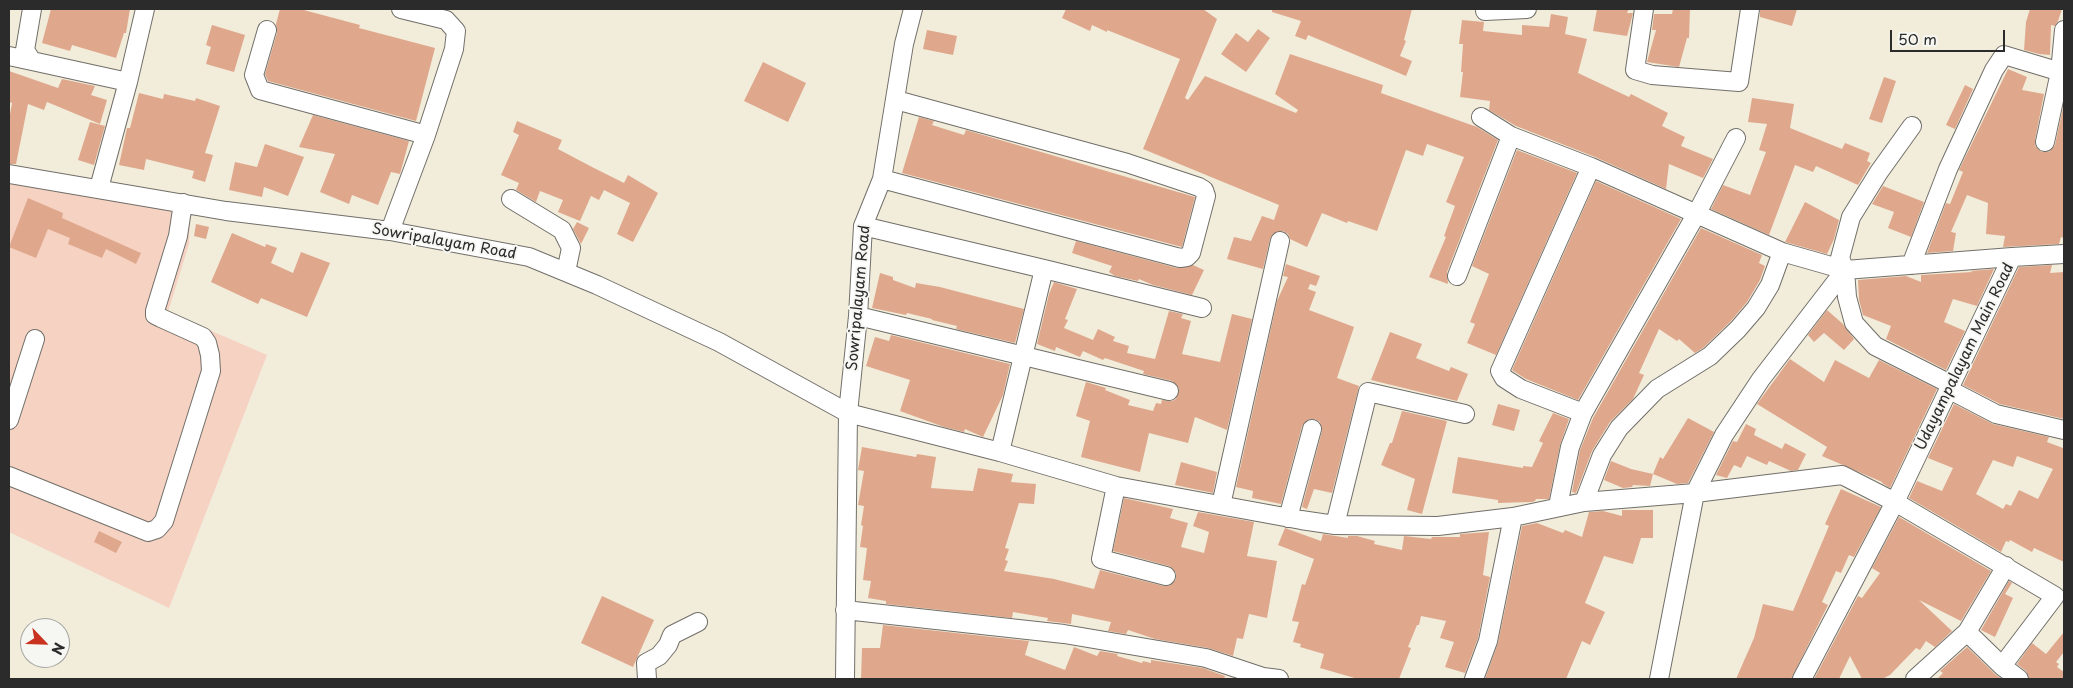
<!DOCTYPE html>
<html>
<head>
<meta charset="utf-8">
<style>
	body { margin:0 }
	#map { position:relative; width:2073px; height:688px; overflow:hidden; background:#f2ecdb; font-family:"Playpen Sans",sans-serif }
	canvas { display:block }
	.frame { position:absolute; inset:0; border:10px solid #2b2b2b; pointer-events:none }
	.north { position:absolute; left:20px; top:618px; width:50px; height:50px; box-sizing:border-box; background:#f6f6f2; border:1px solid #a5a5a2; border-radius:50%; rotate:114deg; font-size:14px; font-weight:700; line-height:20px; text-align:center; color:#2b2b2b }
	.north::after { content:''; display:block; margin:auto; width:18px; height:22px; background:#c8321e; clip-path:polygon(50% 0,100% 100%,50% 72%,0 100%) }
	.scale { position:absolute; left:1890px; top:30px; width:115px; height:22px; box-sizing:border-box; border:2px solid #2b2b2b; border-top:0; padding-left:6px; font-size:15px; line-height:18px; white-space:nowrap; color:#2b2b2b; -webkit-text-stroke:4px #f6f6f2; paint-order:stroke }
</style>
</head>
<body>
<div id="map">
<canvas width="2073" height="688"></canvas>
<div class="frame"></div>
<div class="north">N</div>
<div class="scale">50 m</div>
</div>
<script>
const g = document.querySelector('canvas').getContext('2d');
g.lineJoin = 'round';
function fillPath(path, color) {
  g.fillStyle = color;
  g.fill(path, 'evenodd');
}
function toPath(rows) {
  const path = new Path2D();
  for (const r of rows) {
    path.moveTo(r[0], r[1]);
    for (let i = 2; i < r.length; i += 2) path.lineTo(r[i], r[i + 1]);
  }
  return path;
}
function trace(path, color, width, dash) {
  g.strokeStyle = color;
  g.lineWidth = width;
  g.lineCap = dash ? 'butt' : 'round';
  g.setLineDash(dash || []);
  g.stroke(path);
}
function label(font, color, halo, rows, align = 'center') {
  g.font = font + ' "Playpen Sans",sans-serif';
  g.lineWidth = 4;
  g.setLineDash([]);
  g.textBaseline = 'middle';
  g.strokeStyle = halo;
  g.fillStyle = color;
  for (const [text, x, y, turn = 0] of rows) {
    g.save();
    g.translate(x, y);
    g.rotate((+turn || 0) * Math.PI / 180);
    g.textAlign = isNaN(turn) ? turn : align;
    if (halo) g.strokeText(text, 0, 0);
    g.fillText(text, 0, 0);
    g.restore();
  }
}
const built = toPath([
	[9,183,190,212,189,244,168,312,267,355,169,608,9,532]
]);
const building = toPath([
	[51,9,130,9,126,33,124,33,116,58,72,45,70,51,42,43],
	[280,9,300,9,360,25,359,28,435,48,416,121,268,81,265,74,277,33,276,24],
	[1066,9,1203,9,1217,19,1185,98,1188,100,1205,76,1296,113,1298,110,1275,94,1290,54,1383,85,1381,93,1477,127,1498,140,1447,272,1448,284,1429,277,1446,237,1444,236,1455,206,1446,202,1464,157,1427,144,1423,156,1406,150,1377,231,1348,221,1347,223,1322,213,1307,247,1290,239,1288,234,1283,231,1273,234,1270,239,1263,269,1227,259,1234,237,1251,241,1262,216,1274,220,1279,205,1143,149,1180,59,1107,30,1107,32,1092,25,1090,31,1062,18],
	[1272,9,1412,9,1404,40,1406,41,1400,56,1412,61,1406,76,1308,35,1306,40,1295,36,1301,21,1272,12],
	[1597,9,1629,9,1627,13,1633,13,1627,36,1593,31],
	[1673,9,1690,9,1689,38,1687,38,1679,67,1647,62,1656,30,1652,30,1654,14,1672,14],
	[1760,9,1797,9,1792,26,1760,17],
	[2030,9,2062,9,2058,21,2055,26,2051,25,2050,55,2039,54,2024,50,2026,22],
	[1551,14,1568,17,1565,34,1587,39,1578,73,1629,97,1631,94,1668,113,1662,126,1685,137,1681,146,1713,159,1703,178,1669,164,1666,189,1595,157,1516,126,1489,110,1490,101,1460,97,1463,72,1461,72,1463,44,1459,44,1462,20,1484,22,1483,31,1522,35,1522,25,1549,27],
	[212,25,245,35,234,72,206,64,211,47,206,45],
	[1258,29,1270,38,1246,72,1221,54,1236,33,1248,42],
	[927,30,957,36,953,55,923,49],
	[763,62,806,83,788,122,744,101],
	[2008,69,2027,77,2022,90,2044,94,2035,140,2035,146,2042,152,2049,152,2055,145,2064,103,2064,238,2061,237,2059,244,2003,247,2005,236,1986,234,1988,203,1967,195,1951,232,1956,233,1953,251,1927,253,1946,203,1950,204,1963,172,1959,170],
	[9,71,58,88,62,79,95,86,91,95,107,100,100,124,47,102,44,110,28,104,16,164,9,164,9,120,12,103,9,102],
	[1884,77,1896,81,1882,123,1869,119],
	[1965,85,1973,89,1955,129,1946,125],
	[139,93,163,99,164,94,195,101,196,98,220,106,205,153,213,155,205,182,192,178,194,171,146,159,144,170,119,165,127,128,130,128],
	[1752,98,1794,104,1790,128,1842,149,1845,143,1870,153,1867,161,1871,163,1858,185,1816,166,1813,172,1795,165,1769,235,1711,209,1723,185,1750,195,1766,152,1759,150,1767,124,1748,122],
	[313,115,409,141,400,174,391,172,378,205,352,195,349,204,320,192,335,154,299,147],
	[919,117,934,121,932,125,964,135,966,130,1195,197,1182,247,902,173],
	[517,121,562,140,558,149,592,167,624,183,628,175,658,193,633,242,617,234,630,203,604,190,599,200,591,196,580,221,558,212,563,200,540,191,536,202,516,190,519,183,501,175,519,135,513,132],
	[90,122,105,126,94,165,78,160],
	[265,144,304,157,288,196,264,187,262,197,229,190,235,162,257,167],
	[1517,150,1577,173,1496,355,1467,343,1475,324,1470,322,1489,274,1472,266],
	[1596,181,1681,219,1578,400,1526,379,1512,370],
	[1883,186,1924,202,1911,237,1888,228,1894,212,1872,204],
	[28,198,63,213,62,218,141,253,136,264,106,249,102,258,68,244,70,238,48,229,36,258,9,247],
	[1805,202,1839,220,1834,239,1827,254,1785,242],
	[577,222,589,228,581,244,573,229],
	[196,224,209,227,206,239,194,236],
	[1701,228,1762,255,1759,263,1765,266,1760,280,1747,302,1730,322,1703,348,1695,353,1679,339,1677,341,1659,329,1639,373,1644,375,1633,399,1610,422,1592,451,1576,493,1572,492,1580,450,1593,418],
	[232,233,265,247,266,244,277,248,271,263,293,273,301,252,330,263,307,317,261,298,258,304,211,282],
	[1076,241,1177,268,1193,265,1204,270,1192,295,1153,285,1139,279,1138,281,1115,276,1109,272,1112,266,1072,253],
	[1286,264,1320,276,1316,286,1310,284,1308,289,1316,292,1309,310,1354,327,1337,378,1359,386,1332,493,1314,489,1307,509,1302,507,1322,431,1320,422,1315,419,1309,419,1302,426,1281,504,1252,498,1253,491,1236,487,1277,301,1288,277,1283,276],
	[2052,265,2050,273,2064,272,2064,419,2000,404,1963,385,2019,267],
	[1994,269,1977,306,1953,299,1944,322,1965,331,1946,370,1886,339,1891,326,1863,315,1859,300,1858,280,1906,276,1921,282,1921,275,1973,272,1970,271],
	[880,273,893,277,893,280,915,288,916,283,940,287,1024,309,1015,343,956,329,957,326,932,320,932,319,907,313,906,315,872,308],
	[1054,282,1077,289,1065,319,1068,320,1064,328,1093,340,1098,329,1115,337,1113,341,1129,346,1127,353,1155,359,1169,311,1183,314,1181,318,1191,321,1182,354,1220,362,1232,314,1252,319,1227,430,1195,417,1188,443,1149,433,1140,472,1081,457,1090,421,1076,416,1086,382,1106,388,1105,390,1130,400,1128,405,1153,411,1156,403,1161,404,1162,400,1172,401,1176,399,1179,388,1172,381,1143,374,1144,371,1105,358,1103,360,1083,351,1080,357,1056,347,1055,351,1037,344,1049,294],
	[1827,310,1843,324,1854,339,1844,350,1824,333,1814,342,1808,335],
	[1390,332,1422,344,1416,358,1449,371,1451,367,1468,374,1457,401,1371,380],
	[891,335,1010,364,1003,395,983,437,965,429,964,432,944,427,900,411,910,380,866,366,875,337,889,341],
	[1790,359,1824,382,1835,360,1869,378,1879,360,1937,389,1890,488,1882,483,1882,482,1822,456,1827,447,1757,404],
	[1498,404,1520,410,1514,431,1492,425],
	[1954,404,1993,424,2049,437,2047,442,2063,448,2064,445,2064,562,2034,548,2032,552,2010,540,2009,542,2006,541,2001,552,1909,498,1917,481,1942,491,1953,468,1928,458],
	[2017,456,2053,469,2038,499,2019,490,2011,506,2006,504,2003,509,1976,494,1993,460,2013,467],
	[1402,411,1447,421,1422,514,1407,510,1415,479,1381,465,1390,443,1392,443],
	[1553,413,1569,419,1560,445,1549,499,1536,499,1535,501,1532,502,1498,503,1498,500,1452,493,1458,457,1523,468,1523,466,1532,467,1543,443,1539,441],
	[1688,418,1714,432,1688,483,1677,484,1653,474,1660,457,1663,459],
	[1746,424,1756,429,1754,435,1782,449,1785,443,1806,454,1798,470,1791,471,1769,461,1767,465,1747,456,1741,468,1734,465,1727,478,1716,475,1733,441,1737,442],
	[862,447,916,457,917,454,936,457,931,488,973,491,978,468,1013,474,1011,482,1036,484,1034,504,1019,503,1005,548,1009,549,1005,560,1008,561,1004,571,1054,579,1094,589,1100,570,1164,586,1169,586,1176,579,1176,573,1169,566,1113,551,1124,498,1173,509,1170,518,1188,523,1181,547,1204,553,1209,532,1193,526,1198,512,1254,522,1247,556,1277,561,1267,618,1249,614,1243,639,1237,638,1233,656,1208,648,1155,639,1128,630,1126,634,1108,631,1111,622,1072,614,1071,624,1047,621,1048,618,1013,612,1012,618,886,604,886,601,868,598,871,581,863,580,867,548,860,547,863,526,861,525,864,506,858,505,864,471,858,470],
	[1611,461,1631,469,1653,474,1650,486,1633,485,1632,487,1623,488,1604,480],
	[1181,462,1217,472,1213,493,1175,485],
	[1841,489,1881,507,1854,557,1849,555,1841,573,1836,571,1822,602,1828,605,1791,679,1736,679,1754,638,1763,604,1793,611,1829,526,1825,524],
	[1622,510,1653,510,1653,538,1641,538,1633,564,1604,556,1585,603,1605,612,1590,645,1582,641,1566,679,1485,679,1498,643,1522,526,1537,523,1563,533,1565,530,1582,537,1589,512,1603,511,1622,516],
	[1899,517,1991,571,1961,621,1919,600,1952,631,1935,647,1926,641,1920,650,1916,648,1890,675,1882,679,1862,679,1850,656,1839,679,1814,679,1858,596,1862,598,1880,573,1872,568],
	[1285,528,1321,541,1323,534,1348,538,1348,536,1357,536,1375,541,1374,544,1402,550,1404,536,1431,539,1432,537,1460,537,1460,534,1489,532,1483,575,1490,577,1478,638,1465,673,1445,667,1454,642,1440,638,1446,621,1421,616,1419,625,1417,625,1408,647,1411,648,1399,679,1358,679,1320,668,1324,654,1300,647,1301,644,1293,642,1299,622,1292,621,1302,584,1305,585,1314,559,1278,545],
	[99,531,122,542,116,553,94,542],
	[2009,581,2012,583,2005,594,2013,598,1995,637,1981,630],
	[602,596,654,620,633,667,581,643],
	[883,625,1029,641,1025,655,1065,670,1074,647,1097,656,1100,651,1118,654,1117,656,1142,663,1143,661,1151,663,1151,660,1203,668,1225,676,1224,679,861,679,862,648,880,648],
	[2064,632,2064,652,2056,662,2059,664,2057,667,2064,672,2064,679,2029,679,2026,671,2017,664,2032,643,2046,654],
	[1967,647,1995,674,2002,679,1937,679,1943,673,1940,671]
]);
const minor = toPath([
	[32,9,25,50,32,61,128,82],
	[1644,9,1635,70,1652,75,1739,82,1750,9],
	[1485,11,1527,9],
	[267,30,254,75,260,90,426,135],
	[9,56,32,61],
	[1481,117,1511,136,1591,167,1782,252,1845,270,2012,257],
	[1912,126,1879,172,1851,217,1840,258,1845,270,1847,297,1854,323,1875,346,1950,384],
	[2045,142,2060,72,2064,30],
	[9,174,226,211,390,231,529,257,597,285,719,342,848,413,1000,452,1116,486,1301,520,1335,525,1438,526,1513,517,1584,502,1695,493,1842,475,1895,502,2055,596,2002,666,1967,632,1915,679],
	[882,179,1180,258,1187,257,1191,253,1206,196,1204,190,1199,187,1127,163,896,100],
	[99,188,128,82,145,9],
	[511,199,562,230,571,248,566,272],
	[863,226,1044,269,1000,452],
	[390,231,426,135,454,49,456,31,446,20,401,9],
	[1911,265,1948,169,1994,70,2004,55,2064,73],
	[1044,269,1202,308],
	[1457,276,1511,136],
	[858,316,1169,391],
	[1948,389,1996,414,2064,430],
	[1583,413,1521,389,1504,378,1500,371,1591,167],
	[9,420,35,339],
	[9,476,148,532,157,529,164,521,211,371,210,355,207,343,203,337,161,318,155,315,155,311,178,236,183,203],
	[1116,486,1101,559,1166,576],
	[1584,502,1602,455,1619,428,1657,389,1710,356,1738,329,1756,308,1770,285,1782,252],
	[1221,505,1280,241],
	[1558,506,1570,447,1583,413,1697,213,1736,138],
	[1288,518,1312,429],
	[1335,525,1368,392,1465,414],
	[845,610,1064,634,1206,658,1263,677,1279,679],
	[1967,632,2006,566],
	[2002,666,2019,679],
	[647,679,646,663,659,656,668,645,672,635,698,622],
	[845,679,848,413,858,316,863,226,882,179,904,44,913,9],
	[1474,679,1488,641,1513,517],
	[1659,679,1695,493,1724,435,1761,379,1845,270],
	[1802,679,1895,502,2012,257,2064,254]
]);
const streetNames = [
	["Sowripalayam Road",444,242,10],
	["Sowripalayam Road",859,298,-85],
	["Udayampalayam Main Road",1965,357,-64]
];
fillPath(built, '#f6d2c3');
fillPath(building, '#dfa88c');
trace(minor, '#716f69', 20);
trace(minor, '#fff', 18);
label('15px', '#2b2b2b', '#f6f6f2', streetNames);
</script>
</body>
</html>
